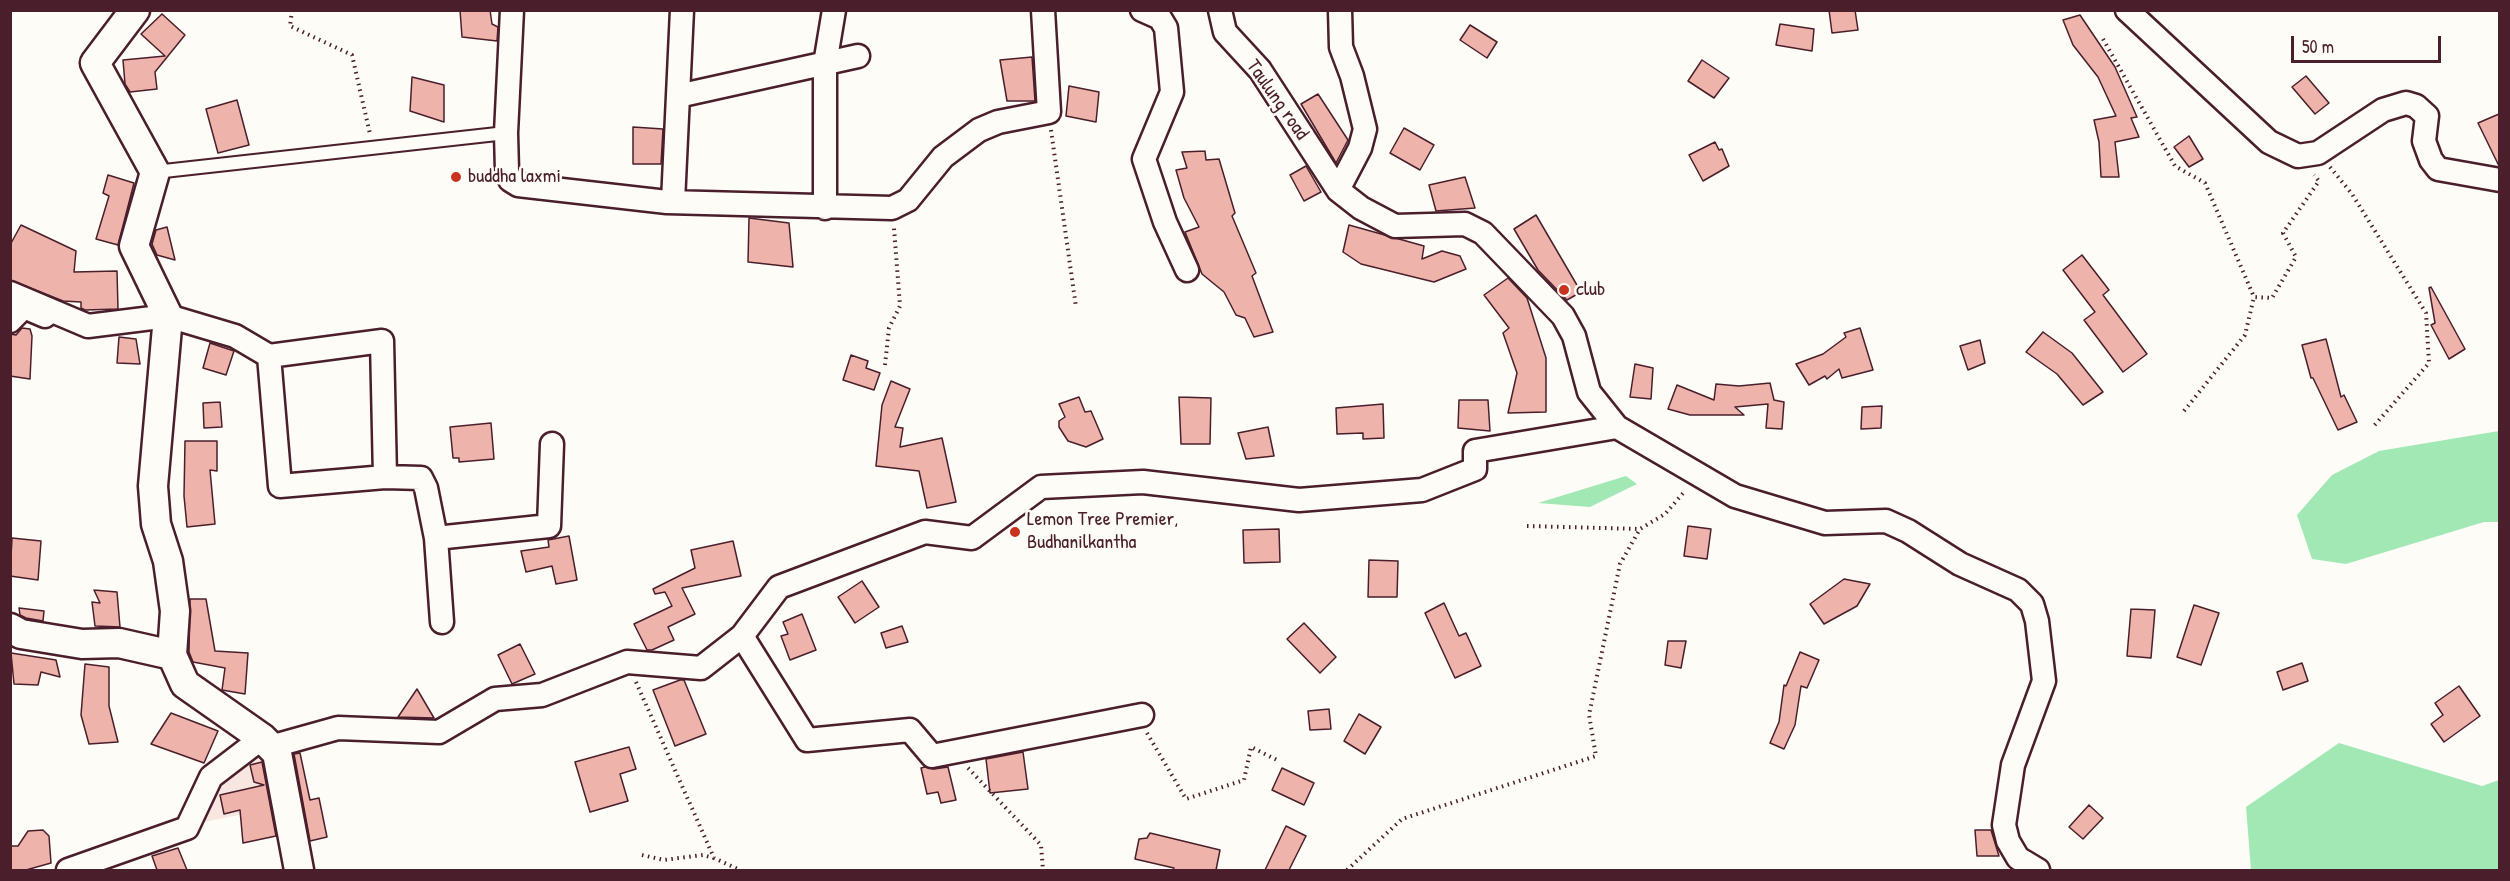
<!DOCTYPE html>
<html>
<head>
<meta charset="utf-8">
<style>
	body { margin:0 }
	#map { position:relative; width:2510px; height:881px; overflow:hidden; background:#fdfcf7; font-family:"Patrick Hand",sans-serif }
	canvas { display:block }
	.frame { position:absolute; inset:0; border:12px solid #4a1f2b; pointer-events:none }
	.scale { position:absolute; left:2291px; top:36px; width:150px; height:27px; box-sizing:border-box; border:3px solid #4a1f2b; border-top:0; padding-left:8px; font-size:18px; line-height:21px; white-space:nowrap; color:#4a1f2b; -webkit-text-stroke:4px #fdfcf7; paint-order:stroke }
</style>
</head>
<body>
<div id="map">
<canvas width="2510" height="881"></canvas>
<div class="frame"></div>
<div class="scale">50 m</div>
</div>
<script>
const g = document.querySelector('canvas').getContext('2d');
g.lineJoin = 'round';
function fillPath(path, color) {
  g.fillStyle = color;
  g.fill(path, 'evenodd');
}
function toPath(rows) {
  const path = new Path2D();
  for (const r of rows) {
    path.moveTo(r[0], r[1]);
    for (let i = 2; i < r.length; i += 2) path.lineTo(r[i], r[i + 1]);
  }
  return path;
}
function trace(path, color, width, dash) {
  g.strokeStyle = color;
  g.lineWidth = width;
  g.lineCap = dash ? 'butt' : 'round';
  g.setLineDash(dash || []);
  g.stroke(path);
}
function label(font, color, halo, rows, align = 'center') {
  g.font = font + ' "Patrick Hand",sans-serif';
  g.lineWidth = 5;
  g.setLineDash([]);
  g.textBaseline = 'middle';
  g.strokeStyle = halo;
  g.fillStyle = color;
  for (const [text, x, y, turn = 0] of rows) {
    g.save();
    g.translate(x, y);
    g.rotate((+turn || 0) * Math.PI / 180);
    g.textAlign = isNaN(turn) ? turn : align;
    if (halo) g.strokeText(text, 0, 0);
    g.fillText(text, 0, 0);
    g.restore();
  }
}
const built = toPath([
	[247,752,277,753,287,805,204,822,213,790]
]);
const green = toPath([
	[2499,431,2499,522,2484,522,2346,564,2312,559,2297,515,2332,475,2379,451],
	[1626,476,1637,484,1590,507,1538,503],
	[2339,743,2482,786,2499,780,2499,870,2251,870,2246,807]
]);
const building = toPath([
	[460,10,490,10,492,24,498,27,497,41,462,37,460,10],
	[1829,10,1855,10,1858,30,1832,33,1829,10],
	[162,14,185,35,155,72,157,89,130,92,125,84,123,60,165,56,141,34,162,14],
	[2080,15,2115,67,2137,117,2131,118,2139,137,2115,142,2119,177,2101,177,2099,142,2094,120,2116,116,2098,77,2073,45,2063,20,2080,15],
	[1780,24,1814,29,1812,51,1776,45,1780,24],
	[1470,25,1497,42,1487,58,1460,40,1470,25],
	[1032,57,1035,101,1007,101,1000,60,1032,57],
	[1702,60,1729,78,1714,98,1688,81,1702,60],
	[2306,76,2329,103,2315,114,2292,87,2306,76],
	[412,77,444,85,444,122,410,111,412,77],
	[1069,86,1099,92,1096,122,1066,116,1069,86],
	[1318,94,1348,140,1336,163,1301,104,1318,94],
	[237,100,249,145,218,153,206,109,237,100],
	[2499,114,2499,166,2478,123,2499,114],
	[633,127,663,129,661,164,633,164,633,127],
	[1404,128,1434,145,1420,170,1390,153,1404,128],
	[2189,136,2203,159,2189,167,2174,147,2189,136],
	[1715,142,1719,150,1722,149,1729,166,1703,181,1689,155,1715,142],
	[1205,151,1206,160,1219,159,1235,213,1232,216,1256,273,1252,276,1273,332,1254,337,1245,318,1236,315,1224,292,1202,274,1185,232,1199,227,1184,198,1176,170,1187,168,1182,152,1205,151],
	[1306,166,1321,192,1304,201,1290,175,1306,166],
	[108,175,134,183,118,245,96,239,109,196,103,193,108,175],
	[1465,177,1475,208,1436,211,1429,185,1465,177],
	[1536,215,1581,292,1567,300,1538,270,1514,229,1536,215],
	[749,218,789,223,793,267,748,262,749,218],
	[21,225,76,251,74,272,117,271,118,309,85,310,81,308,81,302,63,301,10,280,10,245,21,225],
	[1349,225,1424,246,1422,259,1442,251,1460,256,1466,269,1434,282,1361,264,1343,252,1349,225],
	[167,227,175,260,157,255,152,244,156,230,167,227],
	[2082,255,2109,290,2103,295,2147,354,2123,372,2084,320,2095,312,2063,270,2082,255],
	[1508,278,1527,298,1546,358,1546,412,1508,413,1517,373,1503,333,1509,328,1484,295,1508,278],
	[2431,287,2465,349,2449,359,2431,325,2435,323,2429,288,2431,287],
	[22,328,30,329,32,336,30,379,10,376,10,334,16,335,22,328],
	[1860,328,1873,370,1842,378,1839,369,1827,379,1825,376,1809,385,1796,364,1823,354,1846,337,1844,333,1860,328],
	[2043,332,2072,353,2103,392,2083,405,2057,374,2026,352,2043,332],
	[119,337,136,339,140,364,117,363,119,337],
	[2326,339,2341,397,2344,395,2357,422,2338,430,2313,378,2311,378,2302,345,2326,339],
	[1980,340,1985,363,1968,370,1960,346,1980,340],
	[210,343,234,351,226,375,203,368,210,343],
	[851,355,868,361,866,368,880,373,874,390,843,380,851,355],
	[1635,364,1653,368,1651,399,1630,397,1635,364],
	[891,381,910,389,895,427,903,428,900,447,942,438,956,502,927,508,919,471,876,466,882,405,891,381],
	[1770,383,1774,400,1784,402,1782,429,1766,428,1768,404,1735,407,1744,415,1690,415,1668,409,1677,385,1714,400,1716,384,1739,386,1770,383],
	[1079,397,1085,412,1091,411,1103,439,1086,447,1068,441,1059,427,1059,421,1065,417,1059,404,1079,397],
	[1179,397,1211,398,1210,444,1181,444,1179,397],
	[1459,400,1488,400,1490,431,1458,428,1459,400],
	[220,402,222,427,204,428,203,403,220,402],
	[1383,404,1384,438,1363,439,1363,433,1337,434,1336,408,1383,404],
	[1882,406,1881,428,1861,429,1862,407,1882,406],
	[491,423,494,459,459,462,459,458,453,458,450,427,491,423],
	[1268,427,1274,456,1246,459,1238,433,1268,427],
	[185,441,217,441,217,471,210,470,215,524,187,527,184,496,185,441],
	[1688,526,1711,529,1707,559,1684,556,1688,526],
	[1279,529,1280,562,1244,563,1243,530,1279,529],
	[569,536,577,580,556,584,552,566,526,572,521,551,549,547,548,540,569,536],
	[12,538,41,541,38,580,10,576,12,538],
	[733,541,741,576,682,588,695,614,668,627,674,640,652,650,647,650,634,624,672,606,665,592,655,594,653,589,695,568,691,550,733,541],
	[1369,560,1398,561,1397,597,1368,597,1369,560],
	[1844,579,1870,584,1857,606,1824,624,1810,604,1844,579],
	[862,581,879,607,855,623,838,597,862,581],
	[94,590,117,592,120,627,95,626,92,602,100,603,94,590],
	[190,599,206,599,215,651,248,653,245,694,222,690,225,668,193,662,189,652,190,599],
	[1444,603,1459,636,1466,633,1481,666,1455,678,1425,613,1444,603],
	[2194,605,2219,613,2201,665,2177,657,2194,605],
	[19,608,44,611,43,621,26,618,20,615,19,608],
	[2131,609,2155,610,2151,658,2127,656,2131,609],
	[802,614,816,650,790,660,781,636,788,634,783,622,802,614],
	[1304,623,1336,657,1320,673,1287,639,1304,623],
	[902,626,908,642,886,648,881,633,902,626],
	[1668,641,1686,641,1681,668,1665,665,1668,641],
	[520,644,535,674,512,684,498,655,520,644],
	[1800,652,1819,660,1807,688,1801,686,1795,725,1784,749,1770,743,1779,722,1784,685,1786,686,1800,652],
	[11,653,56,660,60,677,41,672,38,685,14,684,11,653],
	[2302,663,2308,681,2283,690,2277,672,2302,663],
	[85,664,109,667,109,706,118,742,89,744,81,715,85,664],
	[680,680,684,680,706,734,675,746,653,690,680,680],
	[2459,686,2480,716,2444,742,2431,724,2443,715,2435,703,2459,686],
	[417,689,434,718,398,717,417,689],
	[1329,709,1331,729,1310,730,1308,711,1329,709],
	[171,713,218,731,204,763,151,744,171,713],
	[1359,714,1381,727,1365,754,1344,741,1359,714],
	[629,747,636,769,620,774,628,801,590,812,575,762,629,747],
	[1023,752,1028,789,990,793,986,759,1023,752],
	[300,753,310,800,319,798,327,837,310,841,294,754,300,753],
	[262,762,276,836,243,843,240,810,224,814,220,795,264,785,254,782,250,765,262,762],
	[925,767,934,769,948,767,956,800,941,803,938,792,927,794,921,768,925,767],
	[1282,768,1314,783,1304,805,1272,790,1282,768],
	[2089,805,2103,818,2083,839,2069,827,2089,805],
	[1286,826,1306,836,1289,870,1265,870,1286,826],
	[43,830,49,836,51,863,26,870,10,870,10,846,18,846,28,831,43,830],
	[1975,830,1991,830,1999,856,1977,856,1975,830],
	[1150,833,1220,850,1216,870,1173,870,1174,868,1135,859,1139,839,1147,838,1150,833],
	[178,848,187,870,157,870,152,856,178,848]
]);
const path = toPath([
	[292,10,290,26,352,55,370,134],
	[2103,39,2175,166,2205,183,2254,297,2272,298,2296,257,2283,233,2319,181,2314,175],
	[1051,130,1076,307],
	[2330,167,2352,194,2426,313,2429,363,2373,427],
	[885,365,889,328,900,306,894,228],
	[2184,411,2245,335,2254,297],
	[1527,526,1640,529,1665,514,1685,491],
	[636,682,714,858,740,870],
	[1147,733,1186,799,1244,780,1251,747,1279,761],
	[968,768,1041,845,1043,870],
	[642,855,664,860,703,855,713,858],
	[1347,870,1402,819,1596,756,1589,715,1620,564,1640,529]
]);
const service = toPath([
	[155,172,506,133]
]);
const minor = toPath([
	[512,10,506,133,507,171,510,180,518,185,667,202,892,208,908,200,943,157,979,130,998,122,1049,112,1043,10],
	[1142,10,1160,18,1166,28,1172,92,1144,159,1165,222,1187,270],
	[1220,10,1225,32,1260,70,1338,190,1361,208,1395,226,1465,224,1483,233,1563,316,1574,336,1589,392,1617,427,1735,496,1825,523,1886,521,1908,531,1960,564,2018,590,2032,604,2037,621,2044,681,2013,765,2004,825,2008,841,2018,858,2038,870],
	[2127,10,2269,142,2298,156,2318,153,2383,110,2406,103,2416,106,2427,116,2424,141,2431,160,2438,169,2500,180],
	[678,96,858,56],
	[1338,190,1360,148,1365,129,1352,76,1341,47,1340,10],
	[673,202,682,10],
	[825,208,825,64,834,10],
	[10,293,88,326,168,316,235,336,269,356,280,486,385,477,421,478,426,488,436,538,442,622],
	[10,321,24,307,45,316],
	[269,356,382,341,385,477],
	[436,538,549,526,552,444],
	[742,636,779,587,925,532,972,538,1041,487,1143,482,1299,500,1422,490,1475,469,1475,451,1617,427],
	[270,747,338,728,439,732,495,699,542,695,627,662,701,668,742,636,807,740,910,730,932,756,1142,715],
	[68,870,187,828,211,777,262,738]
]);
const tertiary = toPath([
	[135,10,95,63,155,172,134,246,168,316,153,486,156,524,168,561,175,611,172,655,185,684,262,738,277,753,299,870],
	[10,628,21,634,82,644,119,643,172,655]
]);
const markers = [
	[456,177,6,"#c8321e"],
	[1564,290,6,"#c8321e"],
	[1015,532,6,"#c8321e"]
];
const streetNames = [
	["Taulung road",1277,100,55]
];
const poiNames = [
	["buddha laxmi",468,177],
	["club",1576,290],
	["Lemon Tree Premier,",1027,520],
	["Budhanilkantha",1027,543]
];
fillPath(built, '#f8e6e0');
fillPath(green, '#a2e8b4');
fillPath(building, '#eeb3aa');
trace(building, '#4a1f2b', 1.5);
trace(service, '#4a1f2b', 16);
trace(minor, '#4a1f2b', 27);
trace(tertiary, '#4a1f2b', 33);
trace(path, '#4a1f2b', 4, [1.5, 4.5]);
trace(service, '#fdfcf7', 12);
trace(minor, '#fdfcf7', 22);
trace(tertiary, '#fdfcf7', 28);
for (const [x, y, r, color] of markers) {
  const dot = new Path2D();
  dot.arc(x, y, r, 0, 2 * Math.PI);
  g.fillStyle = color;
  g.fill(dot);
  trace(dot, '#fdfcf7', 2);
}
label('20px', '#4a1f2b', '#fdfcf7', streetNames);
label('20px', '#4a1f2b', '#fdfcf7', poiNames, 'left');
</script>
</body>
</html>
